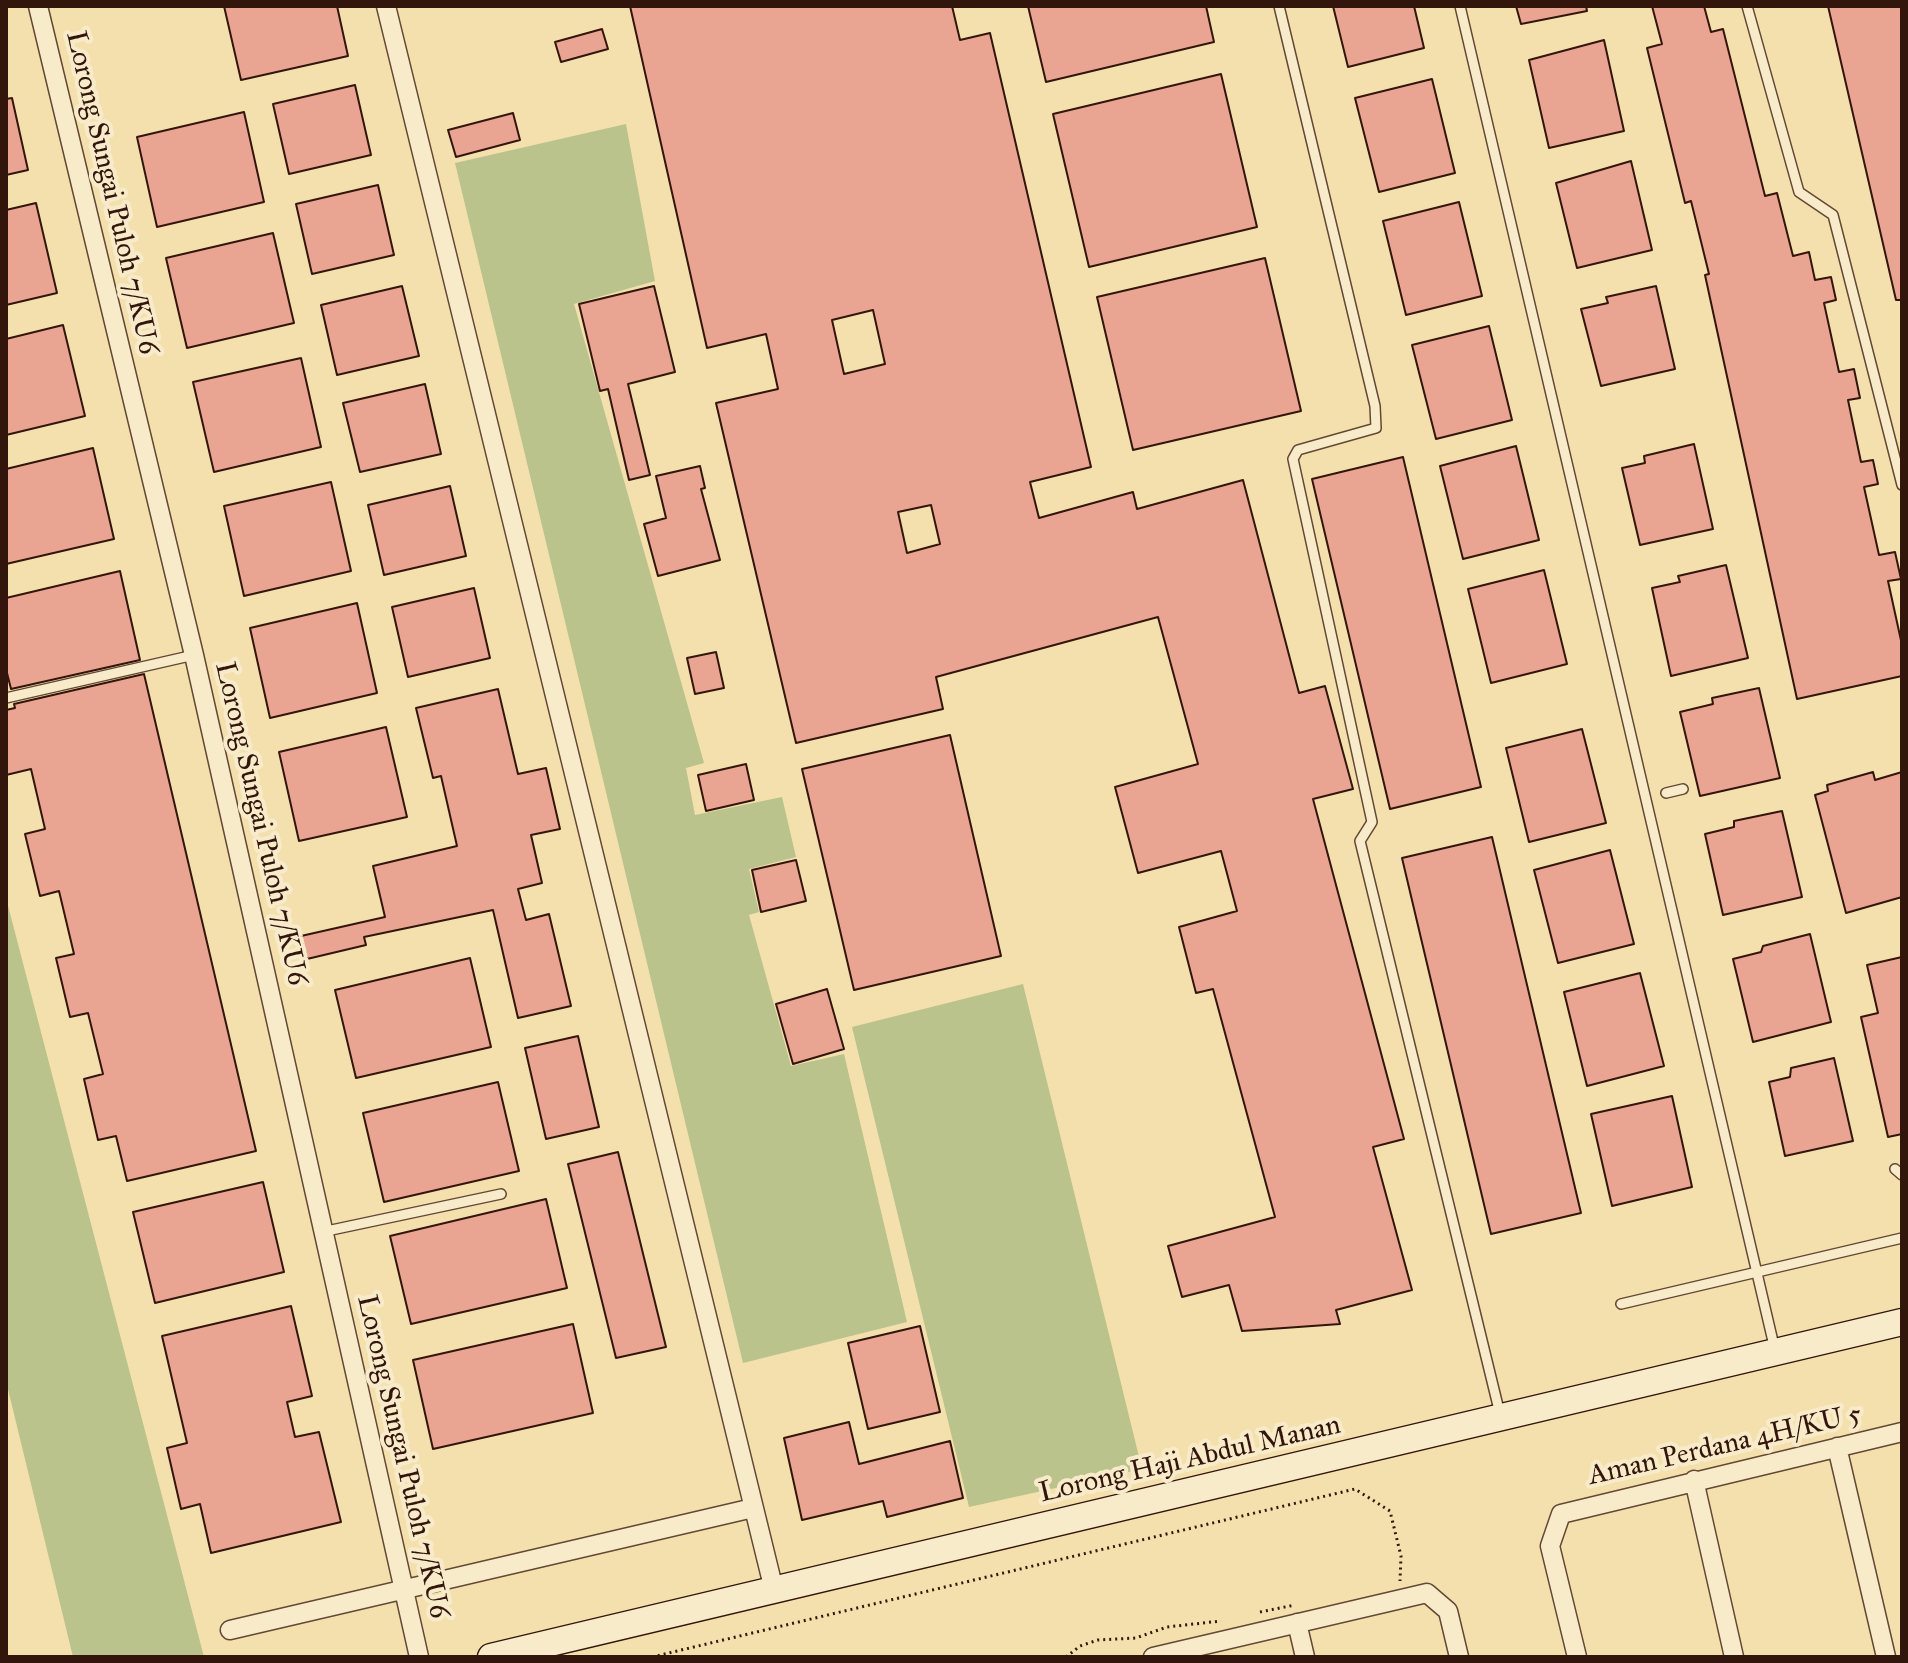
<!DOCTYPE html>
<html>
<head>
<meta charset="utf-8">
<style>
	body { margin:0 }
	#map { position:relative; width:1908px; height:1663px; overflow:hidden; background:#f4e0ad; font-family:"IM FELL Great Primer",serif }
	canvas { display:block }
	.frame { position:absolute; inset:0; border:8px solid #33160b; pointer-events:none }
</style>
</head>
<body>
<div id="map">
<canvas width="1908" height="1663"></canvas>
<div class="frame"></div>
</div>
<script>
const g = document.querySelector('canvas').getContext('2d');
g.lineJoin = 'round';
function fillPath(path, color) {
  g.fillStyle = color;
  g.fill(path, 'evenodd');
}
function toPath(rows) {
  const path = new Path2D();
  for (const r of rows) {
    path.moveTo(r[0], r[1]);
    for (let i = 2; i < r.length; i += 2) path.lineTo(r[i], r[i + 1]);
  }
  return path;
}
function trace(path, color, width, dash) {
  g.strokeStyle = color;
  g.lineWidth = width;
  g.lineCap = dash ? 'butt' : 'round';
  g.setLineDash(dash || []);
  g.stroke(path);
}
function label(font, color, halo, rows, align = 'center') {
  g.font = font + ' "IM FELL Great Primer",serif';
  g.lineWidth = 8;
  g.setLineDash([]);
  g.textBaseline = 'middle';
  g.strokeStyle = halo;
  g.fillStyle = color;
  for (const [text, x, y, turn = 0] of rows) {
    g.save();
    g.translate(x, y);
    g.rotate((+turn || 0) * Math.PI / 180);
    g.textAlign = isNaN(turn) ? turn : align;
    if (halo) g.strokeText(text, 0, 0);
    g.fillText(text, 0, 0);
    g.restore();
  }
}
const green = toPath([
	[626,124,655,281,574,304,704,763,686,768,695,815,782,797,796,857,749,869,759,912,749,915,791,1066,844,1054,907,1322,743,1363,455,163],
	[6,898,204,1657,73,1657,6,1381],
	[1023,984,1142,1469,969,1507,852,1027]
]);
const building = toPath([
	[224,6,337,6,348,56,241,80,224,6],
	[630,6,952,6,960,40,990,33,1091,467,1030,482,1039,518,1133,492,1137,509,1243,480,1299,693,1325,686,1353,789,1313,799,1404,1139,1373,1147,1412,1290,1336,1310,1340,1324,1242,1331,1229,1285,1182,1297,1168,1246,1275,1217,1213,989,1196,993,1179,927,1237,911,1221,851,1138,873,1115,787,1198,764,1158,617,936,677,943,709,796,743,716,403,778,389,766,334,707,348,630,6],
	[873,310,885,364,844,374,832,320,873,310],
	[931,505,940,544,907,553,898,512,931,505],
	[1028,6,1206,6,1214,42,1046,82,1028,6],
	[1333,6,1414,6,1424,48,1348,67,1333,6],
	[1516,6,1586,6,1587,11,1521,24,1516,6],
	[1652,6,1704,6,1711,32,1723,29,1765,196,1777,193,1793,256,1809,252,1815,280,1831,277,1836,300,1824,303,1839,372,1854,369,1860,398,1848,400,1861,462,1873,460,1878,484,1864,487,1879,555,1895,552,1901,579,1888,581,1902,645,1902,676,1797,699,1705,275,1709,274,1691,201,1685,203,1647,48,1662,44,1652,6],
	[1828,6,1902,6,1902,300,1896,300,1828,6],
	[602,29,608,49,561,62,555,42,602,29],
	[1604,40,1624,131,1549,148,1529,60,1604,40],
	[1221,74,1257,227,1089,267,1053,114,1221,74],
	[1432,79,1455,173,1379,192,1355,98,1432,79],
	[355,85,371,155,289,174,273,104,355,85],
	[12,98,28,170,6,175,6,99,12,98],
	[244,112,264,202,157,227,137,137,244,112],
	[513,113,520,140,456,157,448,130,513,113],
	[1631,161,1652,250,1577,268,1556,183,1631,161],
	[378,185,394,255,312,274,296,204,378,185],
	[1459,202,1482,296,1406,315,1383,221,1459,202],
	[36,203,57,293,6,305,6,210,36,203],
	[273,233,294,323,187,348,166,258,273,233],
	[1265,258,1301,411,1133,450,1097,297,1265,258],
	[402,286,419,356,337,375,321,305,402,286],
	[654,286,675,372,628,384,650,475,629,480,608,389,600,391,579,304,654,286],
	[1656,286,1675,369,1601,386,1581,309,1608,303,1606,297,1656,286],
	[63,325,85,416,6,435,6,339,63,325],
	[1489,326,1512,420,1436,439,1412,345,1489,326],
	[301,358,321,447,214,472,193,382,301,358],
	[425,384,441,454,360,472,343,403,425,384],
	[1694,444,1713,529,1640,545,1622,468,1645,463,1644,456,1694,444],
	[1516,446,1539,540,1463,559,1440,466,1516,446],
	[93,448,114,539,6,564,6,469,93,448],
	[1403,457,1481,787,1390,809,1312,479,1403,457],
	[700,466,705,488,701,489,720,560,658,576,644,524,666,518,656,476,700,466],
	[331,482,351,571,244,596,224,506,331,482],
	[450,486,466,556,384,575,368,505,450,486],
	[1726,565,1748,658,1671,676,1652,588,1680,582,1678,576,1726,565],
	[1544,570,1567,664,1491,683,1468,589,1544,570],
	[120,571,140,660,11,689,6,669,6,598,120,571],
	[474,588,490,658,408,677,392,607,474,588],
	[357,603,377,693,270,718,250,628,357,603],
	[716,652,724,688,695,694,687,658,716,652],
	[144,674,256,1151,127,1181,116,1136,98,1140,84,1079,103,1074,88,1013,70,1017,56,958,74,954,59,891,40,896,25,834,45,829,31,769,6,775,6,710,15,708,14,704,144,674],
	[1759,688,1780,778,1700,796,1680,712,1713,704,1712,698,1759,688],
	[498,689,518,774,546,768,560,829,531,835,542,883,518,889,526,920,549,914,571,1006,518,1018,493,910,364,937,366,945,307,959,301,936,385,917,373,866,457,846,441,776,433,778,416,708,498,689],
	[386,727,407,817,299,841,279,752,386,727],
	[1582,729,1606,823,1529,842,1506,748,1582,729],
	[950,735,1001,956,854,990,802,769,950,735],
	[746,764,754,800,706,811,698,775,746,764],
	[1873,772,1875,780,1902,772,1902,897,1846,913,1815,795,1828,791,1827,785,1873,772],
	[1782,811,1802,897,1723,915,1705,834,1734,827,1734,821,1782,811],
	[1492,837,1581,1213,1491,1234,1402,858,1492,837],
	[1610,850,1634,944,1558,963,1534,870,1610,850],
	[796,860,806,901,761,912,752,870,796,860],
	[1810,934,1831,1022,1753,1042,1733,959,1761,952,1763,946,1810,934],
	[1902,957,1902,1134,1888,1137,1861,1017,1878,1013,1867,965,1902,957],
	[470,958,491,1047,356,1078,335,990,470,958],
	[1640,973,1664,1066,1587,1086,1564,992,1640,973],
	[827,989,844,1049,793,1064,776,1004,827,989],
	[578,1036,599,1127,546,1139,525,1048,578,1036],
	[1834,1058,1853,1141,1785,1156,1769,1082,1790,1077,1791,1068,1834,1058],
	[498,1082,519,1171,384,1202,363,1113,498,1082],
	[1672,1096,1692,1187,1612,1206,1591,1114,1672,1096],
	[618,1152,666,1347,616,1358,568,1164,618,1152],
	[263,1182,284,1272,155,1303,133,1212,263,1182],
	[546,1199,567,1288,411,1324,390,1236,546,1199],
	[291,1306,312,1396,287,1402,295,1437,319,1432,341,1522,211,1553,200,1504,181,1509,167,1448,187,1443,162,1336,291,1306],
	[573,1324,593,1413,433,1449,413,1360,573,1324],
	[920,1326,940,1412,868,1429,848,1343,920,1326],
	[849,1422,859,1464,950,1441,963,1498,887,1517,883,1501,802,1520,784,1438,849,1422]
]);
const path = toPath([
	[1260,1612,1295,1605],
	[652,1657,1355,1489,1390,1511,1401,1556,1400,1581],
	[1066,1657,1080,1646,1098,1640,1136,1638,1167,1627,1221,1621]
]);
const lane = toPath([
	[1279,6,1375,406,1376,428,1298,450,1293,459,1372,822,1360,841,1500,1414],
	[1460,6,1775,1350],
	[1747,6,1799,192,1833,215,1902,485],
	[6,698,194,655],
	[1666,793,1683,789],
	[1895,1169,1902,1175],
	[322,1232,501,1194],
	[1621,1304,1902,1238]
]);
const street = toPath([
	[38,6,194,655,419,1657],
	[386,6,774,1590],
	[1837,1447,1886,1657],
	[1694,1480,1734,1657],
	[1297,1623,1305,1657],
	[230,1630,753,1508],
	[1153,1657,1427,1593,1448,1611,1459,1657],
	[1577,1657,1550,1546,1561,1514,1902,1432]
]);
const secondary = toPath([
	[491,1657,1902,1322]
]);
const streetNames = [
	["Lorong Sungai Puloh 7/KU6",111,193,77],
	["Lorong Sungai Puloh 7/KU6",260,824,77],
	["Aman Perdana 4H/KU 5",1725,1446,-13],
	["Lorong Sungai Puloh 7/KU6",402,1457,77],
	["Lorong Haji Abdul Manan",1190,1460,-13]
];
fillPath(green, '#b9c38b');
fillPath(building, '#e9a492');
trace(building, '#33160b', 2);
trace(lane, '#634834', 12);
trace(street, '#634834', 21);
trace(secondary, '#33160b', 29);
trace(path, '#33160b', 3, [2, 4]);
trace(lane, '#f8ebca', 9);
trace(street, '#f8ebca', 18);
trace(secondary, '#f8ebca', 26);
label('28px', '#33160b', '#f8ebca', streetNames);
</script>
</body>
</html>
